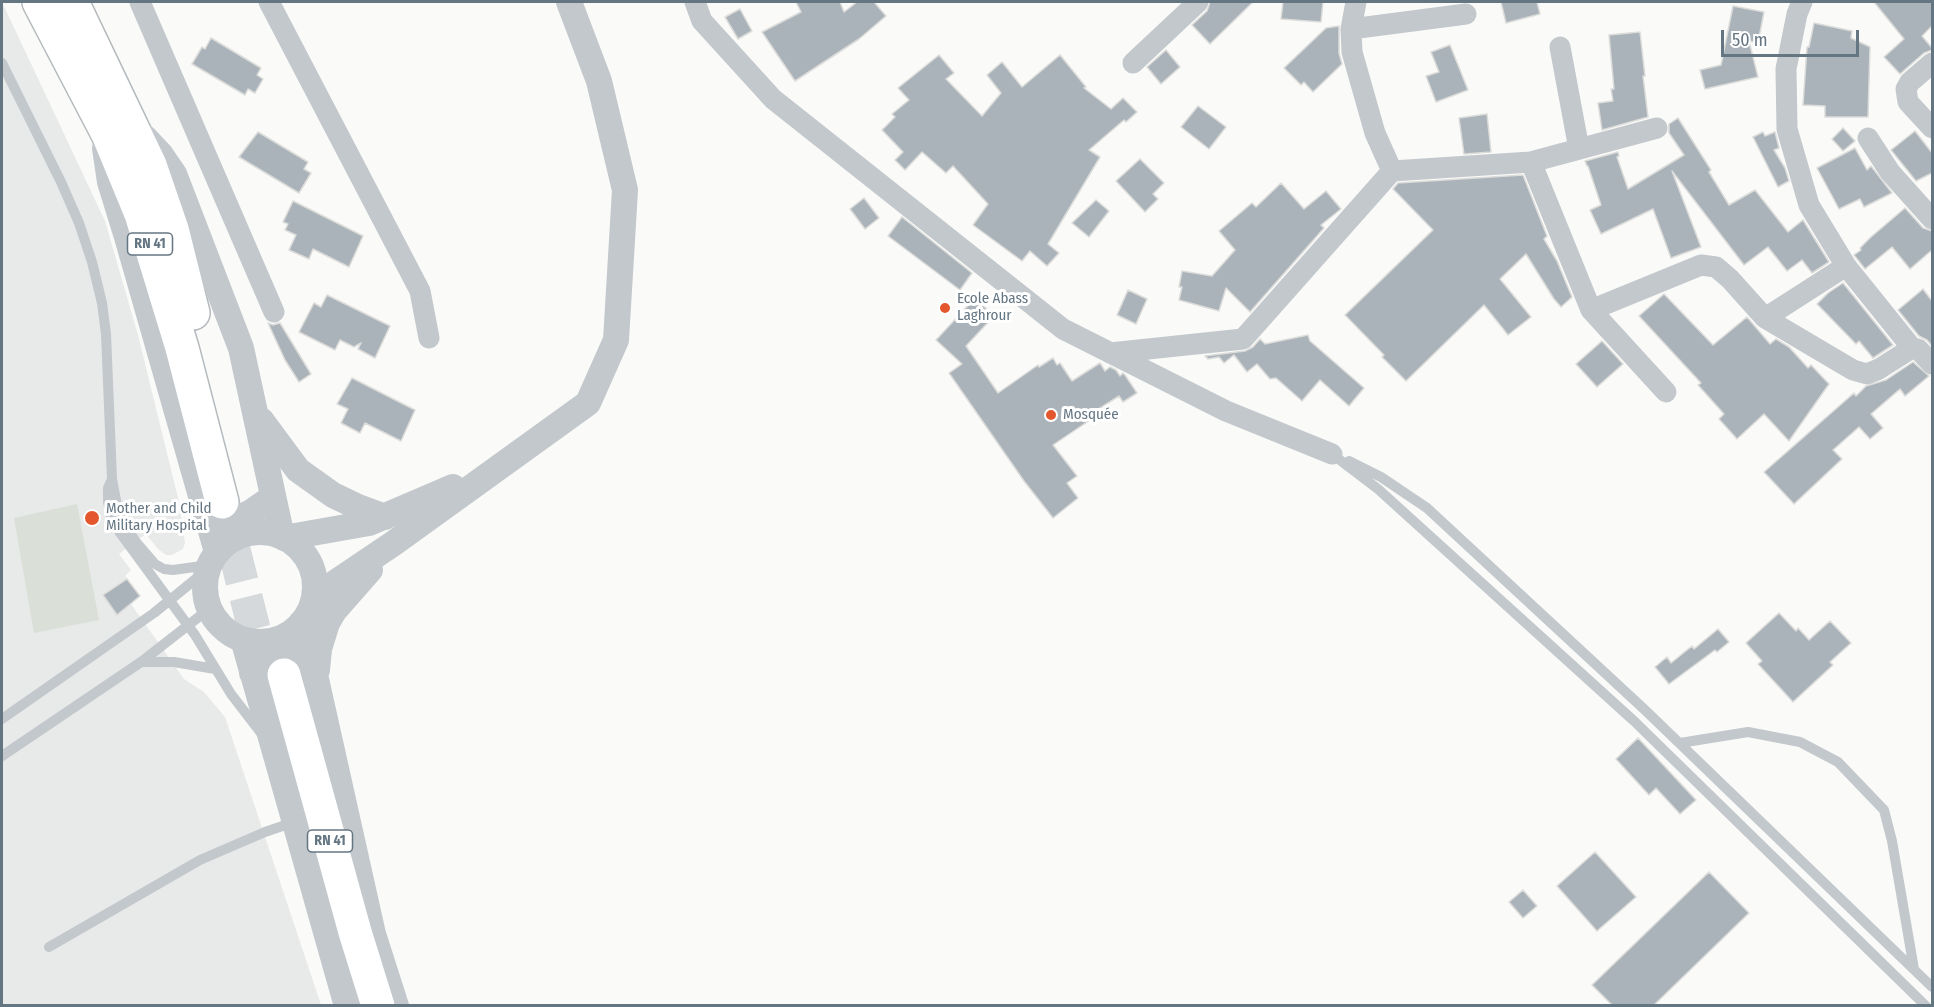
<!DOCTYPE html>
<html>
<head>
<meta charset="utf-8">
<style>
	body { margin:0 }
	#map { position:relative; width:1934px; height:1007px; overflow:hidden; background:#fafaf8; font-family:"Fira Sans Condensed",sans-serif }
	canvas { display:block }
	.frame { position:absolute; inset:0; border:3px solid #657683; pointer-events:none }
	.scale { position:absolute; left:1721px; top:30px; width:138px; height:27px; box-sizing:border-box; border:3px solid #657683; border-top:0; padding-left:8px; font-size:18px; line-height:21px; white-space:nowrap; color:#657683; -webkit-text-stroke:4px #fff; paint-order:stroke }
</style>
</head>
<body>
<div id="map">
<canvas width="1934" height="1007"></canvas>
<div class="frame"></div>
<div class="scale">50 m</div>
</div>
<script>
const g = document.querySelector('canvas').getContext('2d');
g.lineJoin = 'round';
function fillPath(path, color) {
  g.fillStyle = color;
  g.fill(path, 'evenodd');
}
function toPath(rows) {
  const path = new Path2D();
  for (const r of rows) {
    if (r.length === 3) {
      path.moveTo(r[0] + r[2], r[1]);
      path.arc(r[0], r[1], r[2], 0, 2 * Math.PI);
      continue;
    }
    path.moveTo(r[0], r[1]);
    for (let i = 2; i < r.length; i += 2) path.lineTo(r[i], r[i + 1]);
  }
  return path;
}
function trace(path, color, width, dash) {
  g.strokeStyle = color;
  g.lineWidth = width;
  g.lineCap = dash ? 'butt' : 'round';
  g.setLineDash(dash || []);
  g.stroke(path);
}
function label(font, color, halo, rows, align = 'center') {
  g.font = font + ' "Fira Sans Condensed",sans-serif';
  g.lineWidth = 6;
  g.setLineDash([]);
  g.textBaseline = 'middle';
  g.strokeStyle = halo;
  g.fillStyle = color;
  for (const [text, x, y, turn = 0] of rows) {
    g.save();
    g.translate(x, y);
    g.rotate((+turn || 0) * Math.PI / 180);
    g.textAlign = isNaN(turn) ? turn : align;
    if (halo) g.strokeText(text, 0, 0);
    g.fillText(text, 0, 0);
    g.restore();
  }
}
const built = toPath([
	[2,2,105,221,138,335,179,502,185,543,183,549,172,555,166,555,158,549,146,534,119,554,131,570,125,576,140,596,131,604,184,679,204,692,225,717,321,1005,2,1006]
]);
const green = toPath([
	[77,504,99,620,34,633,14,518]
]);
const building = toPath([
	[796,2,840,2,844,12,857,2,874,2,886,16,859,39,795,81,762,32,801,12,796,2],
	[1210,2,1253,2,1210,44,1192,25,1207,11,1210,2],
	[1283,2,1323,2,1321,22,1281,19,1283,2],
	[1501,2,1537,2,1540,14,1506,23,1501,2],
	[1874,2,1932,2,1932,26,1922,36,1932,48,1932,50,1924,53,1900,74,1884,57,1904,39,1874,2],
	[1733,6,1764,12,1758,43,1749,41,1758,77,1705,89,1700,70,1721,65,1733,6],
	[740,9,752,31,738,39,725,17,740,9],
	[1814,23,1852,31,1851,38,1870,47,1868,117,1825,117,1825,106,1803,105,1807,47,1809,47,1814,23],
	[1339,26,1339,53,1342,64,1313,92,1304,82,1301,85,1284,68,1326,28,1339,26],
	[1640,32,1645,76,1643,76,1648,117,1602,130,1598,103,1613,101,1611,89,1614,89,1609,35,1640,32],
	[211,38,261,68,257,75,263,79,255,93,248,89,245,95,192,64,202,47,205,49,211,38],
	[1450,45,1468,90,1436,102,1426,76,1439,72,1431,52,1450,45],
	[1166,50,1180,67,1161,84,1147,67,1166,50],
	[939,55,954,73,946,79,982,116,1001,93,987,75,1002,62,1022,87,1060,55,1086,87,1084,88,1111,109,1123,98,1137,112,1126,122,1124,120,1089,150,1100,157,1048,244,1059,253,1047,266,1030,251,1022,261,973,225,988,204,953,166,946,173,922,152,905,170,895,160,903,152,882,130,895,117,892,114,909,100,898,88,939,55],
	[1198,106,1226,127,1209,149,1181,127,1198,106],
	[1487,114,1491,152,1464,154,1459,118,1487,114],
	[1678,118,1711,170,1709,172,1729,205,1755,190,1788,232,1803,220,1829,262,1812,273,1802,260,1787,271,1768,247,1744,265,1672,171,1701,247,1671,258,1653,209,1601,234,1590,210,1601,205,1588,166,1587,166,1585,161,1618,152,1619,156,1617,157,1628,189,1684,155,1669,133,1669,124,1678,118],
	[1843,128,1855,141,1843,151,1832,139,1843,128],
	[1915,131,1932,153,1932,173,1916,181,1891,150,1915,131],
	[258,132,308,162,304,169,311,173,299,193,239,157,258,132],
	[1763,132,1765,136,1775,132,1779,148,1774,150,1785,168,1789,181,1778,187,1753,137,1763,132],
	[1855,148,1867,170,1871,166,1892,193,1864,207,1860,199,1839,209,1817,168,1855,148],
	[1140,159,1164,183,1153,194,1158,199,1145,212,1116,181,1140,159],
	[1523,175,1547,236,1544,239,1557,261,1572,297,1561,307,1554,299,1526,254,1500,279,1531,317,1508,335,1484,305,1406,381,1382,357,1384,355,1345,315,1433,230,1393,189,1398,183,1523,175],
	[1281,183,1304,209,1326,191,1341,209,1321,225,1324,228,1250,312,1226,288,1219,311,1179,300,1182,287,1179,287,1182,271,1212,276,1235,250,1219,231,1252,203,1256,207,1281,183],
	[864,198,879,218,865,229,850,209,864,198],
	[1096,200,1109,211,1089,237,1072,223,1096,200],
	[293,201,363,236,349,267,313,249,309,259,289,250,296,235,285,230,288,224,283,222,293,201],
	[1905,208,1923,228,1932,231,1932,250,1910,269,1892,247,1865,269,1854,255,1861,250,1860,248,1871,237,1905,208],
	[902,217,972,273,960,290,888,236,902,217],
	[1843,283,1893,345,1873,358,1859,341,1856,344,1817,304,1828,293,1843,283],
	[1923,289,1932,301,1932,346,1927,340,1919,336,1898,310,1923,289],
	[1128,290,1147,299,1136,324,1117,315,1128,290],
	[1664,294,1713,345,1747,317,1770,344,1776,339,1789,347,1808,368,1811,365,1829,384,1789,441,1764,414,1737,439,1719,419,1724,414,1698,385,1701,383,1639,316,1664,294],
	[327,295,390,326,375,358,358,349,361,343,354,347,340,340,335,350,299,332,314,303,321,307,327,295],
	[975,298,994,316,966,346,998,393,1038,365,1039,367,1053,358,1057,365,1060,363,1072,381,1100,363,1105,371,1110,367,1116,370,1120,376,1123,373,1125,375,1137,393,1123,402,1119,396,1094,412,1096,416,1053,445,1077,476,1067,483,1078,498,1053,518,1024,481,949,373,962,364,936,340,975,298],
	[268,323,273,325,280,323,311,374,299,382,285,360,268,323],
	[1308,335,1310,341,1364,388,1349,406,1320,380,1302,401,1276,378,1270,379,1257,364,1247,372,1234,355,1224,363,1219,357,1208,359,1205,356,1245,351,1253,347,1260,339,1265,344,1308,335],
	[1602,341,1623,364,1597,387,1576,364,1602,341],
	[1913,362,1929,376,1905,396,1900,389,1871,414,1883,428,1870,439,1859,427,1833,450,1842,459,1794,504,1764,472,1854,393,1856,396,1866,386,1886,380,1913,362],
	[352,378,415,410,401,441,365,423,360,433,341,423,348,409,337,404,352,378],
	[127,579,140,596,117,615,103,595,127,579],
	[1779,613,1796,631,1798,628,1809,640,1830,621,1851,643,1830,662,1833,665,1793,702,1758,664,1762,661,1746,643,1779,613],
	[1718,629,1729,642,1717,652,1715,650,1669,684,1655,667,1667,657,1671,663,1692,646,1694,649,1718,629],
	[1638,738,1696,800,1680,814,1656,788,1649,795,1616,759,1638,738],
	[1595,852,1636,897,1597,931,1557,886,1595,852],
	[1709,872,1749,913,1654,1005,1612,1005,1592,985,1709,872],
	[1523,890,1537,906,1523,918,1509,902,1523,890]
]);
const trunkTunnel = toPath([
	[222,502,267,680]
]);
const service = toPath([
	[2,63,61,182,79,223,92,262,102,303,106,334,112,479,119,516,136,542,155,564,164,569,173,570,209,565],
	[1332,454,1378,489,1634,721,1926,1006],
	[1349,461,1381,477,1427,508,1645,710,1932,987],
	[112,479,108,488,108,502,111,516,118,530,195,635,231,694,261,733],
	[141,662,174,662,215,669],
	[2,719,154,613,208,569],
	[1680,743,1748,732,1800,742,1838,762,1884,810,1892,841,1914,969],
	[2,756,141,662,209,609],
	[49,947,200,860,265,832,294,822]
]);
const minor = toPath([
	[140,2,274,312],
	[269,2,420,291,429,338],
	[695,2,702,21,773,99,1063,329,1226,411,1332,454],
	[1356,2,1351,29,1352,52,1375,133,1392,171],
	[1351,29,1466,14],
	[1560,47,1579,149],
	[1133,63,1198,2],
	[1932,63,1910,82,1906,89,1908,102,1932,128],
	[1868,138,1890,172,1932,219],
	[1531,162,1657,128],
	[1846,266,1912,348],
	[1591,310,1666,392],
	[1765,318,1853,370,1867,374,1879,369,1912,348,1918,349,1932,364],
	[1110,353,1243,339,1392,171,1531,162,1591,310,1701,265,1716,267,1730,279,1765,318,1846,266,1809,205,1787,129,1786,69,1797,14,1802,2]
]);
const tertiary = toPath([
	[145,138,161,155,174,174,241,348,282,537],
	[105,148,110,182,127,237,217,552],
	[261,420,298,470,333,495,358,507,385,517],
	[207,517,221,520,237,518,250,513,273,497],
	[260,587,55],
	[284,538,369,523,453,487],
	[314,597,394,543,588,403,616,340,625,190,599,81,569,2],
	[301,623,316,679,373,934,396,1006],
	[243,639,347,1006],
	[317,670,319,649,327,623,334,611,370,570],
	[252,673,270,661,284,657,297,657,311,661]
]);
const trunk = toPath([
	[39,2,108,134,141,214,182,348,222,502],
	[72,2,150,165,172,229,193,313],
	[284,675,355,932,378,1006]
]);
const markers = [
	[945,308,6,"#e4572e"],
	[1051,415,6,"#e4572e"],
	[92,518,8,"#e4572e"]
];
const shields = [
	[150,244,45],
	[330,841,45]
];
const shieldNames = [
	["RN 41",150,244],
	["RN 41",330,841]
];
const poiNames = [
	["Ecole Abass",957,299],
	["Laghrour",957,316],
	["Mosquée",1063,415],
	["Mother and Child",106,509],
	["Military Hospital",106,526]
];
fillPath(built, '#e8e9e9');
fillPath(green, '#dadfd7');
fillPath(building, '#aab3b9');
trace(building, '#dcdcda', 1.5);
trace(trunkTunnel, '#d5d9db', 33, [33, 16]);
trace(trunk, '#b4b9bd', 36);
trace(service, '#c3c8cc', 10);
trace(minor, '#c3c8cc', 21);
trace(tertiary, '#c3c8cc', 26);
trace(trunk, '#fff', 33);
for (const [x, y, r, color] of markers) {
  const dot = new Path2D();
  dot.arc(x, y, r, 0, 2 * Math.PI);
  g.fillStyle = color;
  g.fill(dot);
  trace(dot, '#fff', 2);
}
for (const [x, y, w] of shields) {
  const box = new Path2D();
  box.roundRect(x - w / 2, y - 11, w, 22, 4.5);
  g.fillStyle = '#fff';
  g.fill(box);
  trace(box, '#657683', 1.5);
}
label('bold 14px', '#657683', null, shieldNames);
label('15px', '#657683', '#fff', poiNames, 'left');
</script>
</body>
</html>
